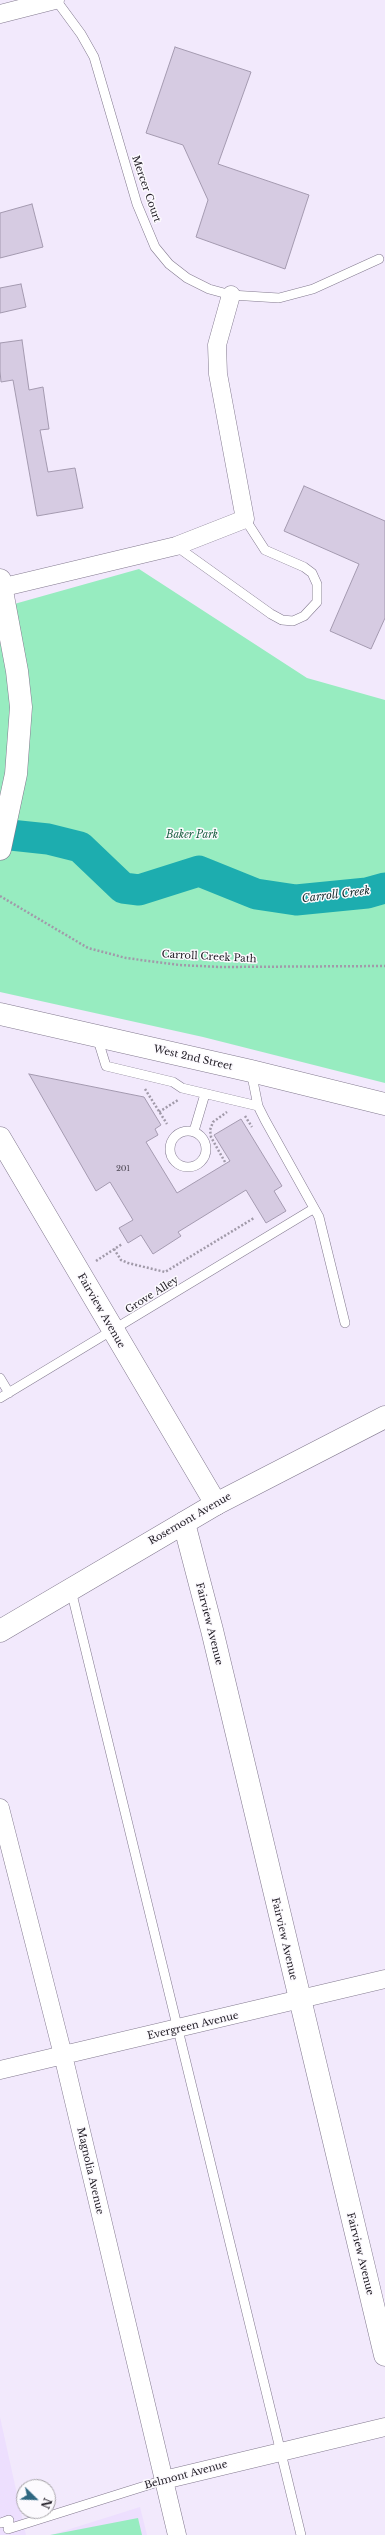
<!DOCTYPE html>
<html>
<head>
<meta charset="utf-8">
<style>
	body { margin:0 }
	#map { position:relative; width:385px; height:2535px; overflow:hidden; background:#f2e9fc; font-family:"Libre Baskerville",serif }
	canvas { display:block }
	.north { position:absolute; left:16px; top:2479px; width:40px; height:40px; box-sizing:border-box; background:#fcfafe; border:1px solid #a4a1a6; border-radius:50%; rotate:113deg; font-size:11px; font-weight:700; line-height:16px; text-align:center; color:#1f1b23 }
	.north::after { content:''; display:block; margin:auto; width:14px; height:18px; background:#2f6781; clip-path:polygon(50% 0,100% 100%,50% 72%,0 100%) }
</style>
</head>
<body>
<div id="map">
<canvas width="385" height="2535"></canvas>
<div class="north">N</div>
</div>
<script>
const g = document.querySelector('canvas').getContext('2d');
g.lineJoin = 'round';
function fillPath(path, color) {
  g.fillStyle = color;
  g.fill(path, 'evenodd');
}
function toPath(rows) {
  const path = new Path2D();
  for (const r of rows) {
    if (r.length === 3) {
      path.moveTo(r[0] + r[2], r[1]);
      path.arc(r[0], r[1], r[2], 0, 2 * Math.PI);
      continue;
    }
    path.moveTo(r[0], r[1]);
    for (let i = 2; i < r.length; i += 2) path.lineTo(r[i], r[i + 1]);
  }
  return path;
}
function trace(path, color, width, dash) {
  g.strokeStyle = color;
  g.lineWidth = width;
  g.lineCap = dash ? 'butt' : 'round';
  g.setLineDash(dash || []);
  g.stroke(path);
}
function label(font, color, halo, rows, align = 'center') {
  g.font = font + ' "Libre Baskerville",serif';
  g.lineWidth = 3;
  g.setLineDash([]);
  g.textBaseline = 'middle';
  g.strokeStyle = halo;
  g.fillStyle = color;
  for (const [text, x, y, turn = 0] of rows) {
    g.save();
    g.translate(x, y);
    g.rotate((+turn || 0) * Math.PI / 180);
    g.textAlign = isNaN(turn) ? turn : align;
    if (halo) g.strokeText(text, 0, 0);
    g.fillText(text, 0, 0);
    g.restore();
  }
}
const built = toPath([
	[0,2417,26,2535,0,2535],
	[140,2507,147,2535,51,2535]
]);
const green = toPath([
	[139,569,307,678,385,700,385,1083,203,1037,0,992,0,608],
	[138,2518,142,2535,50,2535]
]);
const river = toPath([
	[0,834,48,839,80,847,123,888,139,890,199,871,256,894,296,900,367,893,385,888]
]);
const building = toPath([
	[175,47,251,72,218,164,309,195,285,269,196,237,208,200,183,145,146,133,175,47],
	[32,204,43,247,0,258,0,213,32,204],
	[21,284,26,307,0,313,0,288,21,284],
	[22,340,29,390,43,387,49,429,40,430,48,472,75,468,83,508,37,516,13,380,1,382,0,371,0,343,22,340],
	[304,486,385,521,385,618,371,649,330,631,359,564,284,531,304,486],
	[29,1074,144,1097,161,1125,155,1129,158,1135,146,1142,177,1193,230,1161,214,1135,241,1119,282,1186,274,1191,286,1211,266,1223,246,1190,178,1232,181,1236,153,1254,141,1235,128,1243,119,1228,133,1220,110,1182,96,1191,29,1074]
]);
const path = toPath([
	[0,896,88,948,126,958,179,965,220,967,385,966],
	[145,1089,167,1124],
	[159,1112,178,1100],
	[245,1116,252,1127],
	[225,1162,211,1137,210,1130,213,1122,227,1112],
	[114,1249,121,1260,128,1263,165,1272,254,1218],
	[96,1261,122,1244]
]);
const service = toPath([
	[56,0,81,34,94,57,137,204,155,247,169,264,187,278,209,289,231,295,279,298,313,289,379,259],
	[176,546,271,614,282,620,293,621,304,616,317,602,317,584,312,573,304,567,265,550,245,519],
	[97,1037,106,1066,173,1082,182,1088,258,1106],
	[251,1071,258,1106,265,1120,319,1217,345,1323],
	[188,1149,18],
	[194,1131,205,1094],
	[0,1378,9,1393],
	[0,1398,313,1209],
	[71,1590,301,2535],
	[1,2523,9,2520,8,2529,164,2480]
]);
const minor = toPath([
	[0,14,55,0],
	[0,588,176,546,245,519,218,374,217,345,231,295],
	[0,1808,63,2055,177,2535],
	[0,2070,385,1979],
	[164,2480,385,2427]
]);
const tertiary = toPath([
	[0,580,17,671,21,707,16,774,0,849],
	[0,1014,251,1071,385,1104],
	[0,1138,216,1504],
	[184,1523,212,1630,385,2355]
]);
const secondary = toPath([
	[0,1631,216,1504,385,1417]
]);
const numberNames = [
	["201",123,1169]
];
const streetNames = [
	["Mercer Court",146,189,71],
	["Carroll Creek Path",209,957,3],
	["West 2nd Street",193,1058,13],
	["Grove Alley",152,1295,-32],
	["Fairview Avenue",101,1311,60],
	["Rosemont Avenue",190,1519,-30],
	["Fairview Avenue",209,1624,76],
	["Fairview Avenue",284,1939,77],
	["Evergreen Avenue",193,2026,-13],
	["Magnolia Avenue",90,2171,77],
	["Fairview Avenue",360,2254,76],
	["Belmont Avenue",186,2475,-15]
];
const parkNames = [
	["Baker Park",192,835]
];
const waterNames = [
	["Carroll Creek",336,895,-7]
];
fillPath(built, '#eddffe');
fillPath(green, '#97ecc0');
trace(river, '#1dadaf', 31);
fillPath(building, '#d6cbe2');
trace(building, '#a49ab0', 1);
trace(service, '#837a8f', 10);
trace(minor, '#837a8f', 19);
trace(tertiary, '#837a8f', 23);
trace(secondary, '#837a8f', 23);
trace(path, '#a19aa9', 2.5, [2, 2]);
trace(service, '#fff', 9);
trace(minor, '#fff', 18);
trace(tertiary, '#fff', 22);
trace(secondary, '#fff', 22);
label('8px', '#4d4753', null, numberNames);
label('10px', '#1f1b23', '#fcfafe', streetNames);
label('italic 10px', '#195f41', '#fcfafe', parkNames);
label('italic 11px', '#172d2e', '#fcfafe', waterNames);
</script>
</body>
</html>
